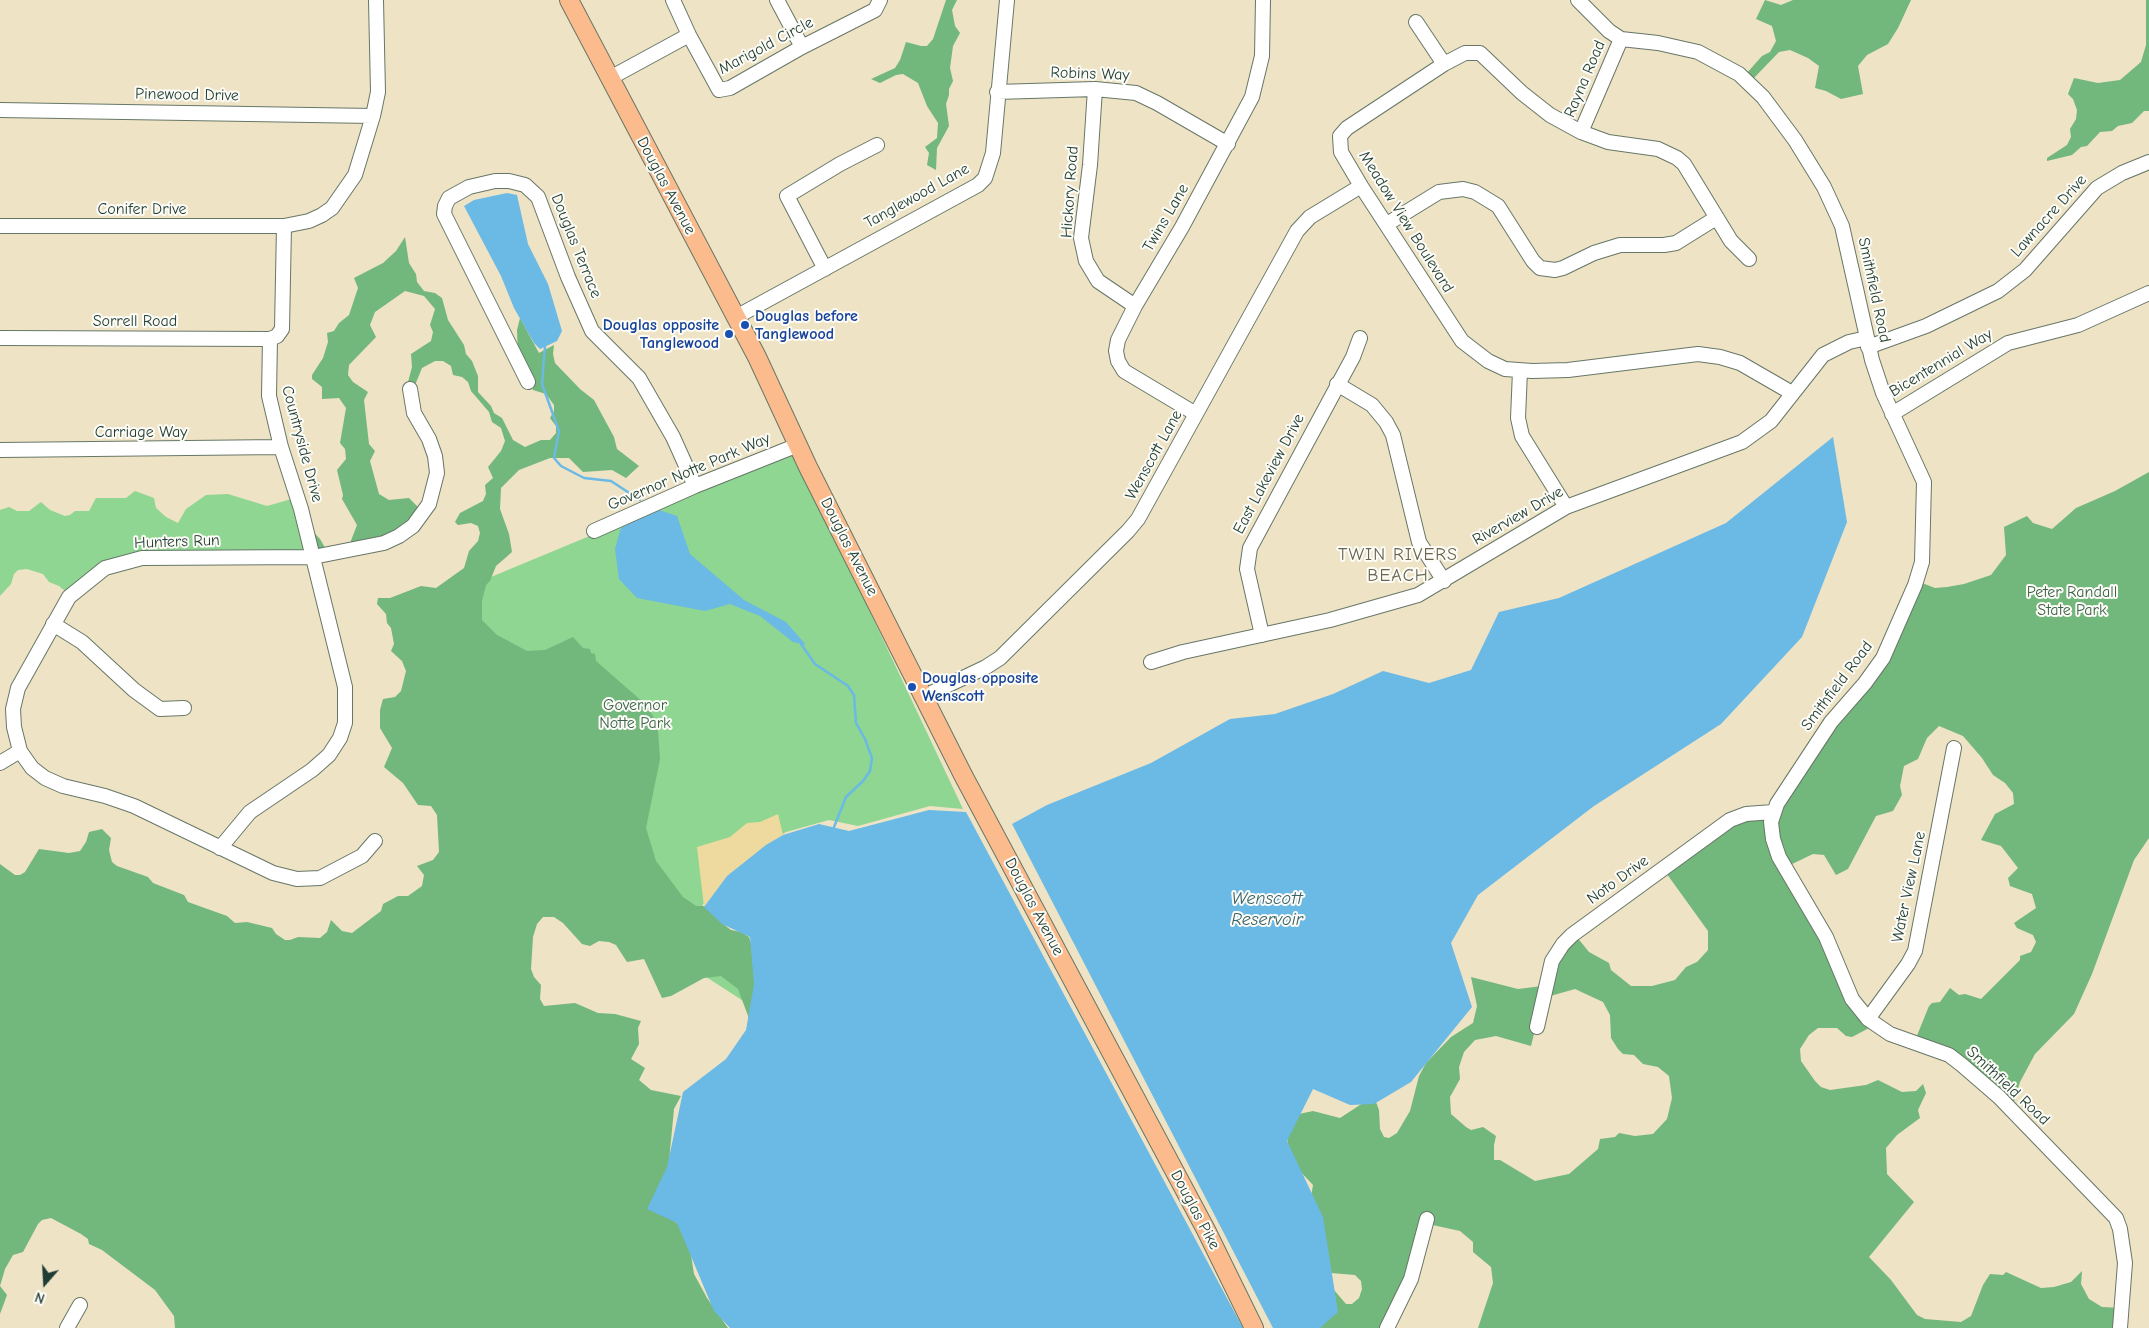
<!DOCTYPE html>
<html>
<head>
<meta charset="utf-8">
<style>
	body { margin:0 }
	#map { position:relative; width:2149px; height:1328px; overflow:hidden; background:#eee3c5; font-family:"Comic Neue",sans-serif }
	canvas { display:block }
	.north { position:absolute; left:20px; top:1258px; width:50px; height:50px; -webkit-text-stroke:4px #fdfcf7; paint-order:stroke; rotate:199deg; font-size:14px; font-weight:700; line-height:20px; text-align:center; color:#1f3d34 }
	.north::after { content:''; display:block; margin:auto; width:18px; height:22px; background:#1f3d34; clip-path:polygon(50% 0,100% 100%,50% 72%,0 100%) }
</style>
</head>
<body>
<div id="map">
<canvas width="2149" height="1328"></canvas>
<div class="north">N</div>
</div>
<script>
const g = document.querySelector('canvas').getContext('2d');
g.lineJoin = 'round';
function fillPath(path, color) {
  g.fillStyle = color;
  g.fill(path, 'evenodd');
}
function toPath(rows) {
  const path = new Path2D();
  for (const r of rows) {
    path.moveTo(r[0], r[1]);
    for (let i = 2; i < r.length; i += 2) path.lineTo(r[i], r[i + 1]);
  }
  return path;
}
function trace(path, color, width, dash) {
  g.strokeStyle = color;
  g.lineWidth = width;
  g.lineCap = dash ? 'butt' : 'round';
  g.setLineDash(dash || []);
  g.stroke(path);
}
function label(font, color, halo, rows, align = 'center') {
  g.font = font + ' "Comic Neue",sans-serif';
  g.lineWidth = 4;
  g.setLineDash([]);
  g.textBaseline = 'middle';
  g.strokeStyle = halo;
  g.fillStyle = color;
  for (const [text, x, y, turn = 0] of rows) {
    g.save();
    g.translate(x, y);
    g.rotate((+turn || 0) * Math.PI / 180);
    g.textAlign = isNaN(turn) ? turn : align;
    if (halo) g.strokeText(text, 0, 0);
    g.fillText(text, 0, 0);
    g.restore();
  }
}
const green = toPath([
	[794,451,963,809,930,806,858,826,829,820,786,832,723,874,700,909,748,1004,462,819,390,619],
	[135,491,154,498,156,508,166,517,178,523,186,509,206,495,228,494,267,506,295,498,307,552,121,563,72,597,59,586,49,582,43,574,27,569,18,570,14,574,11,584,0,596,0,510,9,507,17,511,29,511,41,502,50,510,65,516,70,515,75,511,89,511,96,498,126,498]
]);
const forest = toPath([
	[946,0,957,0,952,10,955,26,960,33,953,46,950,68,953,81,949,89,949,95,946,104,949,126,937,148,936,170,927,165,929,153,925,147,937,138,938,123,927,106,918,83,903,74,896,75,880,83,871,79,895,68,900,60,906,42,921,46,927,46,933,39],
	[1765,0,1781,5,1793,0,1911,0,1898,28,1888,44,1867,55,1858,66,1863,94,1841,99,1826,91,1815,88,1819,66,1808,58,1790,50,1779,52,1752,80,1746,74,1762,56,1770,52,1776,41,1772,26,1756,19],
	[2146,0,2149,0,2149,111,2144,111,2132,123,2118,126,2112,131,2100,132,2087,146,2081,147,2072,155,2047,161,2047,158,2067,145,2071,137,2070,129,2076,119,2077,110,2073,99,2068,94,2074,78,2098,83,2120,80,2141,62,2146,45],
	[405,237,409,263,416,274,417,282,424,291,435,293,442,298,448,320,464,345,466,354,472,361,478,376,478,392,491,406,494,413,502,418,513,440,525,447,541,440,550,440,556,433,556,426,550,418,554,411,554,405,546,394,533,390,518,354,517,330,520,318,539,353,554,345,553,354,555,363,580,389,594,400,614,437,617,449,639,466,626,478,612,470,583,472,569,458,550,458,519,470,501,488,500,509,509,534,512,552,496,566,490,581,486,585,482,601,482,620,497,635,527,651,545,650,573,637,583,648,590,649,591,653,595,654,596,661,644,703,653,716,658,730,660,759,646,828,656,861,683,897,696,906,718,906,723,924,731,930,741,932,749,937,751,943,756,998,756,1008,750,1021,738,989,721,976,704,978,671,996,662,998,644,959,627,962,616,945,609,942,599,941,590,946,582,944,563,923,554,917,543,917,537,924,533,937,531,969,534,977,541,985,540,999,544,1006,575,1003,598,1013,615,1014,641,1021,638,1028,639,1044,631,1059,645,1068,639,1080,651,1090,681,1096,674,1109,669,1161,659,1202,668,1217,684,1228,688,1236,694,1274,707,1298,728,1328,175,1328,174,1316,155,1290,102,1250,89,1244,88,1239,81,1234,51,1218,42,1220,38,1224,23,1252,13,1255,5,1269,0,1286,7,1295,0,1314,0,864,15,875,20,875,25,872,39,849,69,853,80,851,86,842,89,832,102,829,111,838,109,850,112,862,117,866,148,877,153,883,184,895,188,902,227,916,235,923,247,922,272,928,276,934,285,940,290,940,298,937,320,938,327,932,331,920,342,931,352,933,381,911,383,904,398,896,408,896,422,886,424,875,417,866,433,860,439,852,437,815,431,806,418,805,403,783,384,767,392,748,380,728,380,710,383,699,395,697,401,691,406,671,402,661,391,651,394,644,391,628,387,623,386,614,377,604,378,598,390,598,421,586,436,588,464,568,469,551,478,541,480,533,478,526,471,523,458,525,455,522,460,513,483,501,486,494,485,485,493,478,488,467,501,451,505,441,501,428,492,422,489,412,471,391,468,382,462,377,453,375,451,366,443,361,435,361,422,368,413,390,408,382,412,367,411,354,431,341,433,332,430,325,435,309,424,296,405,291,375,312,370,325,376,337,349,365,348,375,353,382,368,392,364,400,369,444,375,451,370,461,379,494,389,500,409,498,423,512,415,522,399,535,360,550,349,552,307,552,302,520,320,539,327,551,347,551,357,525,342,499,343,495,337,470,346,459,345,449,340,443,346,408,339,398,322,399,322,387,312,379,312,375,323,358,328,342,327,333,334,331,339,323,349,315,358,288,354,278,383,263,396,251],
	[2149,472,2149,838,2134,860,2092,974,2074,1014,2035,1054,2020,1082,2013,1105,1916,1038,1929,1006,1932,1003,1940,1002,1950,988,1959,995,1965,994,1981,999,2020,960,2020,956,2031,952,2036,942,2033,935,2017,928,2014,923,2036,908,2032,894,2010,886,2008,878,2018,868,2001,846,1981,840,1995,814,2014,804,2013,793,2005,783,1993,775,1982,758,1963,736,1939,726,1927,738,1918,759,1904,766,1900,786,1902,795,1893,811,1876,816,1848,869,1836,875,1824,855,1813,854,1790,865,1869,1028,1852,1037,1846,1036,1837,1028,1818,1028,1809,1035,1800,1049,1801,1061,1815,1081,1821,1087,1830,1090,1866,1085,1878,1080,1902,1092,1916,1091,1923,1084,1926,1093,1918,1110,1920,1118,1897,1135,1886,1148,1887,1174,1914,1202,1869,1257,1891,1280,1917,1315,1925,1319,1961,1322,1971,1316,1983,1285,1990,1274,2003,1275,2006,1272,2041,1288,2054,1287,2071,1282,2082,1271,2081,1284,2089,1299,2102,1307,2122,1308,2121,1328,1478,1328,1493,1283,1491,1267,1473,1252,1473,1242,1460,1231,1428,1224,1389,1328,1309,1328,1334,1290,1346,1304,1352,1304,1359,1298,1362,1289,1361,1281,1355,1275,1319,1272,1311,1197,1313,1185,1296,1167,1288,1146,1287,1136,1299,1114,1313,1111,1340,1118,1363,1103,1376,1102,1379,1110,1380,1129,1384,1137,1389,1138,1397,1133,1410,1111,1419,1076,1426,1063,1451,1037,1473,1023,1477,1006,1471,977,1518,989,1542,986,1552,964,1576,936,1589,952,1609,963,1611,970,1631,986,1652,986,1675,980,1686,967,1697,962,1708,950,1708,931,1664,870,1741,813,1773,810,1862,686,1917,581,1935,588,1947,587,1964,584,1991,575,2006,555,2004,527,2027,516,2033,523,2052,529,2076,508,2115,491],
	[1575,989,1603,1002,1610,1015,1611,1038,1618,1049,1623,1054,1634,1055,1643,1064,1658,1067,1669,1076,1672,1098,1667,1119,1653,1134,1635,1136,1619,1133,1615,1137,1600,1139,1598,1149,1569,1174,1535,1181,1500,1160,1494,1160,1494,1145,1496,1136,1483,1127,1471,1130,1466,1127,1451,1114,1450,1097,1460,1079,1459,1067,1464,1052,1475,1040,1496,1036,1531,1046,1543,998]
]);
const sand = toPath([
	[778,814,783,835,766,845,727,876,704,907,697,847,730,837,747,823,760,822]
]);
const water = toPath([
	[507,193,517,195,528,244,548,284,562,331,557,341,540,349,534,343,514,308,501,276,464,206,474,200],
	[1833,437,1847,522,1802,637,1721,724,1594,806,1478,895,1451,943,1472,1007,1411,1082,1374,1104,1350,1105,1313,1089,1287,1141,1323,1217,1338,1312,1320,1328,1273,1328,1012,824,1047,805,1151,763,1230,719,1275,714,1333,694,1383,671,1429,683,1471,670,1499,612,1559,598,1726,523],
	[656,509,677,516,690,554,744,600,786,622,806,645,793,642,760,616,730,604,705,611,637,598,619,579,615,549,621,528],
	[929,810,966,812,1243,1328,730,1328,714,1311,677,1223,647,1209,667,1167,683,1092,726,1059,746,1030,754,984,750,937,722,924,704,907,727,876,766,845,783,835,819,824,849,831]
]);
const stream = toPath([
	[545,346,542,384,559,431,554,458,561,466,584,478,611,481,640,500],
	[801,644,815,664,848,686,854,695,856,723,865,739,872,758,870,771,863,781,846,797,834,827]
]);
const minor = toPath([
	[673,0,689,35,719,90,730,88,802,47,875,10,880,0],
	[777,0,802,47],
	[1578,0,1609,31,1621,39,1658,43,1698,52,1739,74,1763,97,1795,140,1824,187,1842,226,1872,360,1883,393,1924,482,1922,562,1915,585,1883,658,1865,683,1831,722,1777,804,1771,822,1773,839,1779,857,1826,937,1852,999,1868,1019,1890,1034,1949,1055,1962,1065,1999,1097,2116,1218,2120,1229,2125,1263,2120,1328],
	[1416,22,1444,64],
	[610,78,689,35],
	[1095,89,1090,165,1081,238,1086,261,1098,281,1135,306],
	[997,92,1095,89,1136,93,1157,103,1228,144],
	[0,110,373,116],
	[1581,132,1621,39],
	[1387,224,1439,192,1463,189,1475,192,1498,206,1533,261,1540,268,1555,270,1563,268,1594,253,1620,245,1664,245,1676,243,1716,218],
	[0,226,284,226,309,221,322,215,332,208,355,175,373,116,378,92,376,0],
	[1749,259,1731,241,1684,164,1677,158,1658,149,1608,142,1581,132,1550,115,1522,93,1480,53,1465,53,1444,64,1347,128,1340,136,1341,152,1361,186,1462,341,1488,361,1505,369,1532,371,1568,370,1698,354,1720,357,1740,363,1792,393],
	[825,269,787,196,840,164,877,145],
	[736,317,978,185,985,178,993,153,1007,0],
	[0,338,270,339,277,336,282,329,284,226],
	[1868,347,1926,326,1998,291,2025,270,2097,188,2122,173,2149,162],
	[1520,371,1518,418,1522,436,1566,507],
	[528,382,444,214,445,206,449,198,469,187,495,181,509,181,525,185,538,197,568,277,592,331,639,378,673,437,695,486],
	[1337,384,1372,405,1386,422,1393,435,1419,542,1444,581],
	[1196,414,1124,371,1118,361,1116,351,1118,340,1135,306,1182,227,1252,97,1262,56,1263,0],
	[1892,414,2008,343,2078,325,2149,293],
	[0,450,281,447],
	[594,531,695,486,798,445],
	[53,624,82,642,134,690,160,709,184,708],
	[1262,635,1247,569,1250,548,1353,357,1360,338],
	[1151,662,1183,652,1330,620,1418,595,1566,507,1742,442,1771,421,1823,355,1849,342,1867,338],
	[925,696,986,667,1000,658,1128,531,1138,519,1297,231,1310,217,1361,186],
	[0,763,20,751],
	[375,841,362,856,320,878,297,879,273,873,134,806,105,796,63,786,45,778,32,768,20,751,14,727,13,709,18,688,69,597,105,568,142,558,313,557,384,543,399,536,413,526,429,504,437,473,435,456,429,439,414,413,410,389],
	[220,848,250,812,312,770,329,755,340,738,345,723,345,687,301,509,281,447,269,396,270,339],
	[1868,1019,1908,964,1915,951,1954,748],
	[1537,1027,1552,961,1563,944,1572,935,1730,820,1746,814,1773,812],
	[67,1328,80,1305],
	[1387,1328,1411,1279,1427,1219]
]);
const major = toPath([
	[569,0,757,357,808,467,963,775,1206,1230,1254,1328]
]);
const markers = [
	[745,325,5,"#1a4fb4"],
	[729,334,5,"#1a4fb4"],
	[912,687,5,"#1a4fb4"]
];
const streetNames = [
	["Marigold Circle",766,46,-28],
	["Robins Way",1090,74,2],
	["Rayna Road",1585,79,-67],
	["Pinewood Drive",187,95,1],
	["Douglas Avenue",666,186,62],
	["Hickory Road",1070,192,-86],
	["Tanglewood Lane",917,196,-29],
	["Conifer Drive",142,209],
	["Lawnacre Drive",2049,216,-48],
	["Twins Lane",1166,218,-60],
	["Meadow View Boulevard",1406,222,58],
	["Douglas Terrace",576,246,68],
	["Smithfield Road",1874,290,78],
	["Sorrell Road",135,321],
	["Bicentennial Way",1941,363,-31],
	["Carriage Way",141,432],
	["Countryside Drive",302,444,75],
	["Wenscott Lane",1154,455,-61],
	["Governor Notte Park Way",689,472,-23],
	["East Lakeview Drive",1269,474,-62],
	["Riverview Drive",1518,516,-30],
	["Hunters Run",177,542,-2],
	["Douglas Avenue",849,547,63],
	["Smithfield Road",1837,686,-53],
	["Noto Drive",1618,880,-36],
	["Water View Lane",1909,887,-78],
	["Douglas Avenue",1034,907,62],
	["Smithfield Road",2008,1086,43],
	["Douglas Pike",1195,1210,62]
];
const transitNames = [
	["Douglas before",755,316],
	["Tanglewood",755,334],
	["Douglas opposite",719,325,"right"],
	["Tanglewood",719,343,"right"],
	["Douglas opposite",922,678],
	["Wenscott",922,696]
];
const parkNames = [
	["Peter Randall",2072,592],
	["State Park",2072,610],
	["Governor",635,705],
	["Notte Park",635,723]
];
const neighbourhoodNames = [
	["TWIN RIVERS",1398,555],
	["BEACH",1398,576]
];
const waterNames = [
	["Wenscott",1267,899],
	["Reservoir",1267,920]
];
fillPath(green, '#8ed691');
fillPath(forest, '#72b77b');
fillPath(sand, '#eeda9e');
fillPath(water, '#6bb9e5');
trace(stream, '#6bb9e5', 2.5);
trace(minor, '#677767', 16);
trace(major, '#677767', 20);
trace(minor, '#fff', 14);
trace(major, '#fbbb8c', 18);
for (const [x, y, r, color] of markers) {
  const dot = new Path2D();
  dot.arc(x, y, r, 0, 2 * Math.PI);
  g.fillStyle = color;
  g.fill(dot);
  trace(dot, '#fdfcf7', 2);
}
label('16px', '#1f3d34', '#fdfcf7', streetNames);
label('bold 16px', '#164399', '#fdfcf7', transitNames, 'left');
label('16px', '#3b634b', '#fdfcf7', parkNames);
g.letterSpacing = '1px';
label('18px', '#686651', '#fdfcf7', neighbourhoodNames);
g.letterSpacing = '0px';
label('italic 18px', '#366269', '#fdfcf7', waterNames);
</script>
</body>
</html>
